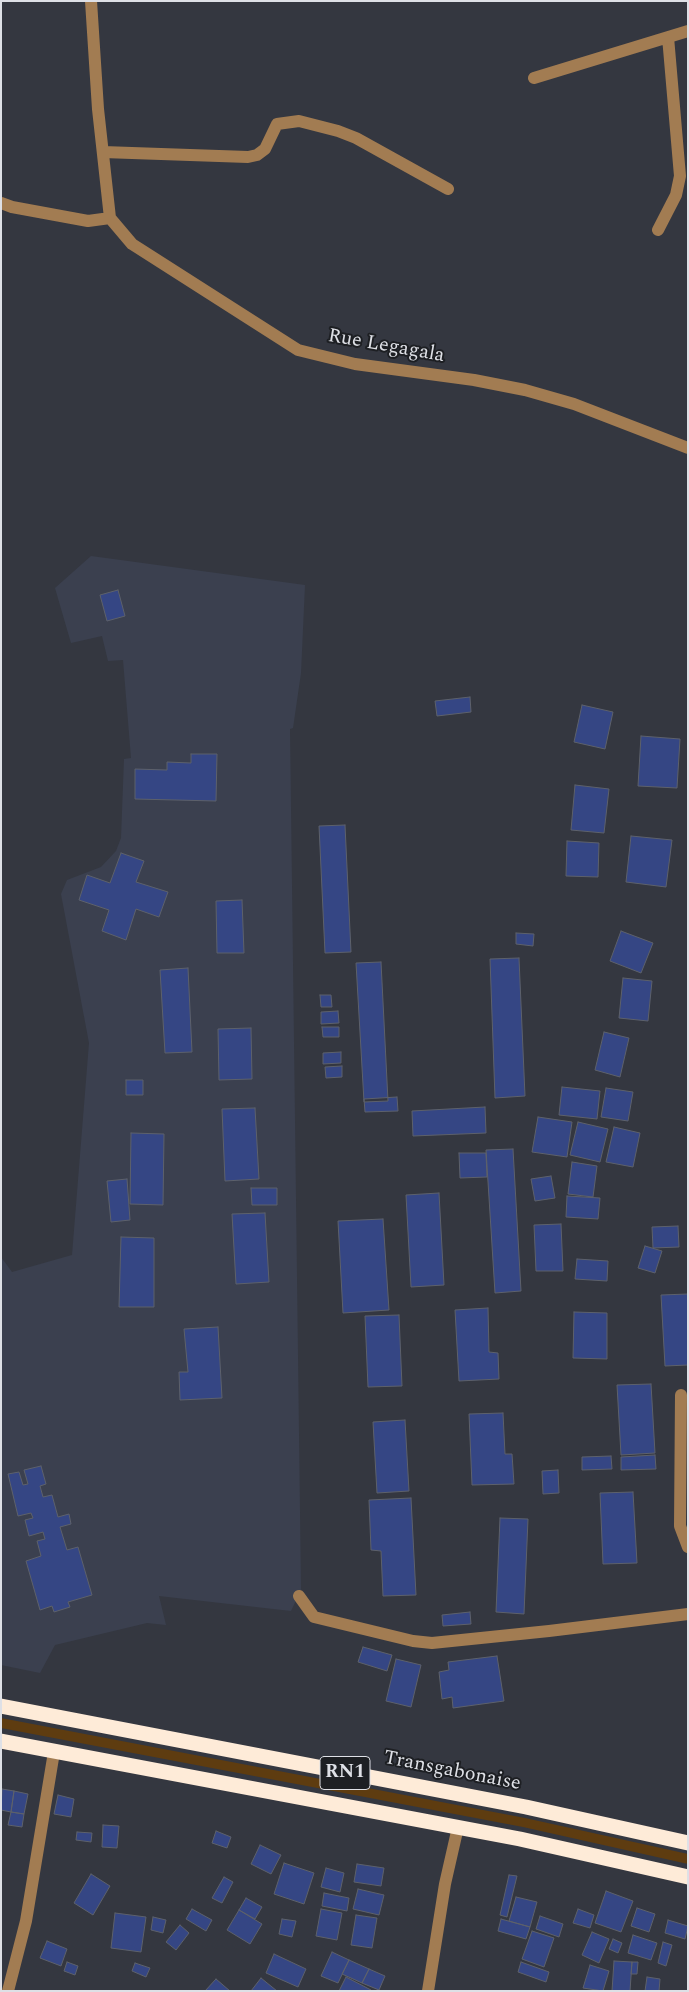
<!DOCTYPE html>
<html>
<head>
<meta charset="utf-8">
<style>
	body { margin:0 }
	#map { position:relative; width:689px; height:1992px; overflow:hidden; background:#343740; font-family:Spectral,serif }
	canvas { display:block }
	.frame { position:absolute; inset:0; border:2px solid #dee0e6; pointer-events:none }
</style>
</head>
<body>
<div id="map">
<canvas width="689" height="1992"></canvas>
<div class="frame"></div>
</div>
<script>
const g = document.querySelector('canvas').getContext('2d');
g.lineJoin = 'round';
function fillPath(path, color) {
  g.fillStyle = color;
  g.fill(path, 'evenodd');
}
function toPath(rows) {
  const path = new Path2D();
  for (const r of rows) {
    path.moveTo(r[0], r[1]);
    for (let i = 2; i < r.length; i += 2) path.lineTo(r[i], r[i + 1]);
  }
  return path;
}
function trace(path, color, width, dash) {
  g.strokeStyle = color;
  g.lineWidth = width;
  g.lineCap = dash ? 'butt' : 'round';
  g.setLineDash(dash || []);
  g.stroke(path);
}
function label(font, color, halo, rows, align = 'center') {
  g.font = font + ' Spectral,serif';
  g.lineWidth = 4;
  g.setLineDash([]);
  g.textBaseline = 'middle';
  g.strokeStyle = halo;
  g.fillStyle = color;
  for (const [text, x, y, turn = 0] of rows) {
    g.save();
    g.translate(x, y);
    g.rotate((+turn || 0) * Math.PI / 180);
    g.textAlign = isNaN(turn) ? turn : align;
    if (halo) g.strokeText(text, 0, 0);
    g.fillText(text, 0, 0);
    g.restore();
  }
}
const built = toPath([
	[91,556,305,585,301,673,293,728,290,729,301,1590,291,1611,159,1596,166,1625,147,1623,55,1645,40,1673,1,1665,1,1257,12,1272,72,1255,89,1043,61,894,67,880,101,867,116,851,121,838,124,759,131,758,123,660,108,661,102,636,71,643,55,588]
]);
const green = toPath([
	[1,1718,525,1818,688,1854,688,1864,523,1827,1,1728]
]);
const building = toPath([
	[118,590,125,616,107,621,100,595,118,590],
	[470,697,471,712,437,716,435,701,470,697],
	[582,705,613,712,605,749,574,742,582,705],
	[641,736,680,739,677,788,638,786,641,736],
	[191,754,217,754,216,801,135,799,135,769,167,770,167,762,191,763,191,754],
	[575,785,609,789,604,833,571,830,575,785],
	[345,825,351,952,325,953,319,826,345,825],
	[631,836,672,840,666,887,626,882,631,836],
	[567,841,599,843,598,877,566,876,567,841],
	[121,853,144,861,136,882,168,892,159,917,136,909,126,940,102,931,109,910,79,900,87,875,110,883,121,853],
	[242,900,244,953,217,953,216,901,242,900],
	[621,931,653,943,641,973,610,961,621,931],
	[516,933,534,934,533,946,516,944,516,933],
	[519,958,525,1096,495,1098,490,959,519,958],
	[381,962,388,1101,364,1102,356,963,381,962],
	[188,968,192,1052,165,1053,160,970,188,968],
	[623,978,652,981,648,1021,619,1018,623,978],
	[320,995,331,995,332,1007,321,1007,320,995],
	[338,1011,339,1023,321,1024,321,1012,338,1011],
	[322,1027,339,1027,339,1037,323,1037,322,1027],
	[251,1028,252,1079,219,1080,218,1029,251,1028],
	[604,1032,629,1038,620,1077,595,1070,604,1032],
	[341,1052,341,1063,323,1064,323,1053,341,1052],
	[342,1066,342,1077,326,1078,325,1067,342,1066],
	[126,1080,143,1080,143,1095,126,1095,126,1080],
	[562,1087,600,1091,597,1119,559,1115,562,1087],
	[606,1088,633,1092,628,1121,601,1117,606,1088],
	[397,1097,398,1111,365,1112,364,1099,397,1097],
	[485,1107,486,1133,413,1136,412,1111,485,1107],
	[255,1108,259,1179,225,1181,222,1109,255,1108],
	[538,1117,572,1122,567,1157,532,1152,538,1117],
	[578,1122,608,1129,600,1162,570,1155,578,1122],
	[614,1127,640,1133,633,1167,606,1162,614,1127],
	[131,1133,164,1134,163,1205,130,1204,131,1133],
	[513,1149,521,1291,495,1293,486,1150,513,1149],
	[459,1153,486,1153,487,1177,460,1178,459,1153],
	[572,1162,597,1166,593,1197,568,1194,572,1162],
	[551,1176,555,1198,535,1201,531,1179,551,1176],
	[127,1179,130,1220,111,1222,107,1181,127,1179],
	[251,1188,277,1188,277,1205,252,1205,251,1188],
	[439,1193,444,1285,411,1287,406,1195,439,1193],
	[567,1196,600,1198,598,1219,566,1217,567,1196],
	[265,1213,269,1282,236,1284,232,1214,265,1213],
	[383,1219,389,1310,343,1313,338,1221,383,1219],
	[561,1224,563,1271,536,1271,534,1225,561,1224],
	[678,1226,679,1247,653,1248,652,1227,678,1226],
	[121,1237,154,1238,154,1307,119,1307,121,1237],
	[645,1246,662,1251,655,1273,638,1268,645,1246],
	[577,1259,608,1261,607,1281,575,1279,577,1259],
	[688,1294,688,1365,665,1366,661,1295,688,1294],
	[488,1308,489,1352,498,1353,499,1379,459,1381,455,1310,488,1308],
	[574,1312,607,1313,607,1359,573,1358,574,1312],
	[399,1315,402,1386,368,1387,365,1316,399,1315],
	[218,1327,222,1398,180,1400,179,1372,188,1372,184,1329,218,1327],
	[651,1384,655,1453,621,1455,617,1385,651,1384],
	[503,1413,505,1454,512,1454,514,1484,472,1485,469,1414,503,1413],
	[405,1420,409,1491,377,1493,373,1422,405,1420],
	[655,1455,656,1469,621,1470,621,1457,655,1455],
	[611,1456,612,1469,582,1470,582,1457,611,1456],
	[41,1466,46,1484,40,1486,43,1497,52,1495,58,1517,69,1514,71,1524,60,1527,67,1550,78,1547,92,1595,68,1602,70,1607,54,1612,52,1606,40,1610,26,1561,41,1556,37,1541,45,1539,43,1532,29,1536,25,1520,33,1518,31,1513,18,1516,8,1474,19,1472,23,1485,28,1484,24,1470,41,1466],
	[558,1470,559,1493,543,1494,542,1471,558,1470],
	[633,1492,637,1563,603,1564,600,1493,633,1492],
	[411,1498,416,1595,383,1596,381,1551,371,1550,369,1500,411,1498],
	[500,1518,528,1519,524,1614,496,1612,500,1518],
	[470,1612,471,1624,443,1626,442,1615,470,1612],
	[363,1647,392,1655,387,1671,358,1662,363,1647],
	[497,1656,504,1701,453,1708,452,1697,442,1699,439,1672,449,1670,448,1662,497,1656],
	[396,1659,421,1665,411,1707,386,1701,396,1659],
	[2,1789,14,1791,11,1812,1,1810,2,1789],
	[14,1791,28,1794,24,1814,11,1812,14,1791],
	[58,1795,74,1799,71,1817,54,1814,58,1795],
	[11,1812,24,1814,22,1827,8,1825,11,1812],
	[103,1825,119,1826,117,1848,102,1847,103,1825],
	[216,1831,231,1837,227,1848,212,1843,216,1831],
	[77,1832,92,1833,91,1842,76,1840,77,1832],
	[260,1845,281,1855,271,1874,251,1864,260,1845],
	[284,1863,314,1873,304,1904,274,1894,284,1863],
	[357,1864,384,1868,381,1886,354,1882,357,1864],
	[326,1868,344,1873,340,1892,321,1887,326,1868],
	[91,1874,110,1886,93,1915,74,1903,91,1874],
	[509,1875,517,1876,507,1917,500,1915,509,1875],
	[224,1877,233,1882,222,1903,212,1898,224,1877],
	[358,1889,384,1895,379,1915,353,1909,358,1889],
	[606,1891,633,1901,621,1932,595,1923,606,1891],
	[324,1893,349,1898,347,1911,322,1906,324,1893],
	[516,1897,537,1902,530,1927,509,1921,516,1897],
	[246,1898,262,1907,255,1919,239,1910,246,1898],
	[637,1908,655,1914,649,1932,631,1926,637,1908],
	[192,1909,212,1920,206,1931,186,1919,192,1909],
	[321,1909,342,1913,337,1940,316,1936,321,1909],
	[578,1909,594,1915,590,1928,573,1923,578,1909],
	[239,1910,262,1924,250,1944,227,1930,239,1910],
	[115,1913,146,1917,141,1952,111,1948,115,1913],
	[356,1915,377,1918,372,1948,351,1945,356,1915],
	[540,1916,563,1924,559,1937,536,1929,540,1916],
	[153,1917,166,1920,163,1933,151,1930,153,1917],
	[282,1919,296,1921,292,1937,279,1934,282,1919],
	[501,1919,530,1927,526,1939,498,1931,501,1919],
	[668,1920,688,1926,685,1939,665,1933,668,1920],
	[180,1925,189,1933,176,1950,166,1942,180,1925],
	[532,1931,554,1938,544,1967,522,1959,532,1931],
	[592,1932,609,1939,599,1963,582,1955,592,1932],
	[633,1935,657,1943,651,1960,628,1953,633,1935],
	[613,1939,622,1943,618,1953,609,1949,613,1939],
	[47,1941,67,1949,61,1966,40,1958,47,1941],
	[663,1942,672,1945,666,1966,658,1963,663,1942],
	[332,1952,349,1960,338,1983,321,1976,332,1952],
	[274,1954,306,1969,298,1987,266,1973,274,1954],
	[349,1960,369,1969,362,1983,342,1974,349,1960],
	[614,1961,632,1962,630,1991,612,1991,614,1961],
	[67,1962,78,1966,75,1975,64,1971,67,1962],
	[521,1962,549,1972,546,1982,518,1972,521,1962],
	[632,1962,638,1962,637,1974,631,1974,632,1962],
	[135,1963,150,1968,146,1977,132,1971,135,1963],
	[590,1965,609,1971,603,1991,583,1988,590,1965],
	[369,1969,385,1976,379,1990,362,1983,369,1969],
	[346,1977,371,1990,370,1991,339,1991,346,1977],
	[647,1977,660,1979,659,1991,645,1991,647,1977],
	[261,1978,277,1991,251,1991,261,1978],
	[216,1979,230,1991,205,1991,216,1979]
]);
const minor = toPath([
	[91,1,98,109,110,218],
	[534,78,688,31],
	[103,152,248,157,257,155,265,149,277,124,299,121,338,131,356,138,448,189],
	[1,203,12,207,88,221,110,218],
	[110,218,132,244,298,350,355,364,474,380,525,390,574,404,688,448],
	[658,230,676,195,680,176,668,37],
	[681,1395,680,1526,688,1547],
	[299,1596,314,1617,413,1641,432,1643,549,1631,688,1614],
	[8,1991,26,1921,54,1752],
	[428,1991,445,1884,458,1827]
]);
const highway = toPath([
	[1,1706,526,1807,688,1843],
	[1,1741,520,1839,688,1877]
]);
const shields = [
	[345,1773,50]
];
const shieldNames = [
	["RN1",345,1773]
];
const streetNames = [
	["Rue Legagala",386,347,10],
	["Transgabonaise",452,1772,11]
];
fillPath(built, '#3b404f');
fillPath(green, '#5e3c10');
fillPath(building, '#354684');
trace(building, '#5d616b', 1);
trace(minor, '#a27c52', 12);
trace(highway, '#feebd8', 15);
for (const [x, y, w] of shields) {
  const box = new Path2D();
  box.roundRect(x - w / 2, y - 16.5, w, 33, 4);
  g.fillStyle = '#1d1f23';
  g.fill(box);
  trace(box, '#dee0e6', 1);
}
label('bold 19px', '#dee0e6', null, shieldNames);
label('20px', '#dee0e6', '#1d1f23', streetNames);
</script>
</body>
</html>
